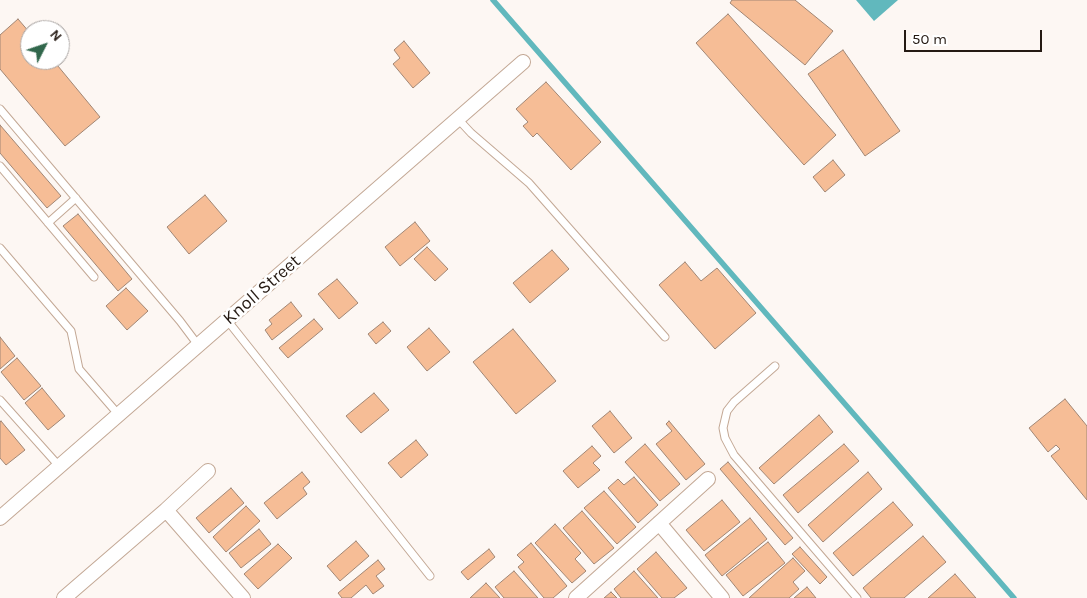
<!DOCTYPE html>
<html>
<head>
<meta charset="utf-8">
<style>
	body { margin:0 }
	#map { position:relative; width:1087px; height:598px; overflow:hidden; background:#fdf7f3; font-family:Karla,sans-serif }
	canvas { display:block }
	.north { position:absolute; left:20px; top:20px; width:50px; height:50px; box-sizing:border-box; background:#fff; border:1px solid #a8a3a1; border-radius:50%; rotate:49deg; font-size:14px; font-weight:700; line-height:20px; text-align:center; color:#251a13 }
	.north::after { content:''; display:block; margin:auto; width:18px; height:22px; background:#31674c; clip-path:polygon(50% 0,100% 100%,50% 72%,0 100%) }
	.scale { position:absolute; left:904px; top:30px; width:138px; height:22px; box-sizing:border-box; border:2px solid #251a13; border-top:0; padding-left:6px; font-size:15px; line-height:18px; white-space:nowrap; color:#251a13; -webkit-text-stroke:4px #fff; paint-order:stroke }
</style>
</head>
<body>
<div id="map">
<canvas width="1087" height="598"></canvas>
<div class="north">N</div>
<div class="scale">50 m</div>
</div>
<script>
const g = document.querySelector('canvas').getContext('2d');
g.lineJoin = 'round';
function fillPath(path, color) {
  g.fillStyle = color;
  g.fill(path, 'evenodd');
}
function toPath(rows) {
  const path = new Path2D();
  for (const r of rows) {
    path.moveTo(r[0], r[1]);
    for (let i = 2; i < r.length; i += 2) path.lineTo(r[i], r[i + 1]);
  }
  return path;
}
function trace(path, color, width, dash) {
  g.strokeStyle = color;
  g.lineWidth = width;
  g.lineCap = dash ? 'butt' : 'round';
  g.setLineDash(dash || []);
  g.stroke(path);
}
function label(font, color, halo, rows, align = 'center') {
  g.font = font + ' Karla,sans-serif';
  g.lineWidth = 5;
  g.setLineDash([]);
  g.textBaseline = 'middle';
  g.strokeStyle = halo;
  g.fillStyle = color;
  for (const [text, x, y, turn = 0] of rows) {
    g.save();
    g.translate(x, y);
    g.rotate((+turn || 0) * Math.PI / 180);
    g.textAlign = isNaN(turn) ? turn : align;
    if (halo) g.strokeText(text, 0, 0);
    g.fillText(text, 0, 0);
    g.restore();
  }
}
const water = toPath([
	[856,0,898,0,874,21]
]);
const stream = toPath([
	[493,0,1014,598]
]);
const building = toPath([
	[732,0,795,0,833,31,805,65,730,3,732,0],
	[728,14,836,135,804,165,696,43,728,14],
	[18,19,30,33,30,60,53,60,100,117,65,146,0,69,0,35,18,19],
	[404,41,430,73,413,88,393,64,400,58,394,50,404,41],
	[843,50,900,131,865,156,808,74,843,50],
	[546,82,601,142,571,170,537,133,533,137,523,126,528,122,516,109,546,82],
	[0,125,61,196,47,208,0,153,0,125],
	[833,160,845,175,825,192,813,177,833,160],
	[205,195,227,221,189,254,167,227,205,195],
	[78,214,132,279,118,291,63,226,78,214],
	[415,222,430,241,400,266,385,247,415,222],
	[427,247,448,269,435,281,414,259,427,247],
	[552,250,569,269,530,303,513,283,552,250],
	[685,262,701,281,717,268,756,313,715,349,659,285,685,262],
	[337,279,358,303,339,319,318,294,337,279],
	[126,288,148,311,127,330,106,306,126,288],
	[291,302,302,316,272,340,265,330,272,324,269,320,291,302],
	[314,319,323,329,288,358,279,348,314,319],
	[383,322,391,331,376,344,368,334,383,322],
	[429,328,450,352,427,371,407,347,429,328],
	[513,329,556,381,516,414,473,362,513,329],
	[0,337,15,356,0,369,0,337],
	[17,358,41,386,24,400,1,372,17,358],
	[42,388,65,416,48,430,25,403,42,388],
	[374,393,389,410,361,433,346,416,374,393],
	[1065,399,1087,426,1087,500,1051,456,1060,449,1056,445,1048,452,1029,428,1065,399],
	[610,411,632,438,614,453,592,426,610,411],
	[819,415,833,432,774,484,759,468,819,415],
	[1,421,25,450,6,465,0,458,0,422,1,421],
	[669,421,705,464,686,480,656,444,672,431,666,424,669,421],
	[416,440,428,455,401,478,388,463,416,440],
	[645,444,680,484,660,501,625,462,645,444],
	[844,444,859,461,798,513,783,495,844,444],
	[592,446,601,456,593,463,600,470,578,488,563,471,592,446],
	[728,462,793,538,785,545,720,469,728,462],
	[302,472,310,482,303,488,307,494,277,519,264,503,302,472],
	[868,472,882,489,823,542,808,525,868,472],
	[634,477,658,505,638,523,608,488,618,479,624,485,634,477],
	[231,488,244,503,209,533,196,518,231,488],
	[604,491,636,527,617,544,584,508,604,491],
	[722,500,740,522,704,551,686,530,722,500],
	[893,502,913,525,853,576,833,553,893,502],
	[246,506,260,521,226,552,213,537,246,506],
	[582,511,614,548,594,564,563,528,582,511],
	[750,518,767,539,722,576,705,555,750,518],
	[555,524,581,553,575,559,586,571,572,583,535,543,555,524],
	[259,529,271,544,241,568,229,553,259,529],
	[923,536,946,562,904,598,871,598,863,588,923,536],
	[356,541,369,556,340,581,327,566,356,541],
	[768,542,785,563,743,596,726,575,768,542],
	[531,543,567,586,553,598,544,598,518,567,524,562,517,555,531,543],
	[278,544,292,558,258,589,244,574,278,544],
	[800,547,827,577,820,584,792,554,800,547],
	[489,549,495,557,468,580,461,572,489,549],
	[656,552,687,588,674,598,662,598,637,569,656,552],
	[793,558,805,571,793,582,799,589,789,598,749,598,793,558],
	[378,560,385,569,376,576,384,586,373,594,366,585,351,598,342,598,338,593,378,560],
	[514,571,538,598,504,598,495,587,514,571],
	[634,571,658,598,621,598,614,589,634,571],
	[955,574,976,598,928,598,955,574],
	[486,583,500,598,470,598,486,583],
	[807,587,816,598,794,598,807,587],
	[611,592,617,598,604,598,611,592]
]);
const lane = toPath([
	[0,109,180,321,198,345],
	[458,119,471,133,529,183,665,337],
	[0,166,94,277],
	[48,223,76,198],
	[0,248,71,331,79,369,118,414],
	[227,320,430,576],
	[775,366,734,402,727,411,723,428,725,438,734,455,857,598],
	[0,400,59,466]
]);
const street = toPath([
	[166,510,243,598],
	[0,518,523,62],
	[659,523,722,598],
	[64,598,166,510,208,471],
	[576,598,708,479]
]);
const streetNames = [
	["Knoll Street",262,290,-41]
];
fillPath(water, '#61b8bd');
trace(stream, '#61b8bd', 5.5);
fillPath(building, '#f6bd96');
trace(building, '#a18674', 1);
trace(lane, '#c3a895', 9);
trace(street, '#c3a895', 16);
trace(lane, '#fff', 7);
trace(street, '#fff', 14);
label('18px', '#251a13', '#fff', streetNames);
</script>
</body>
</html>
